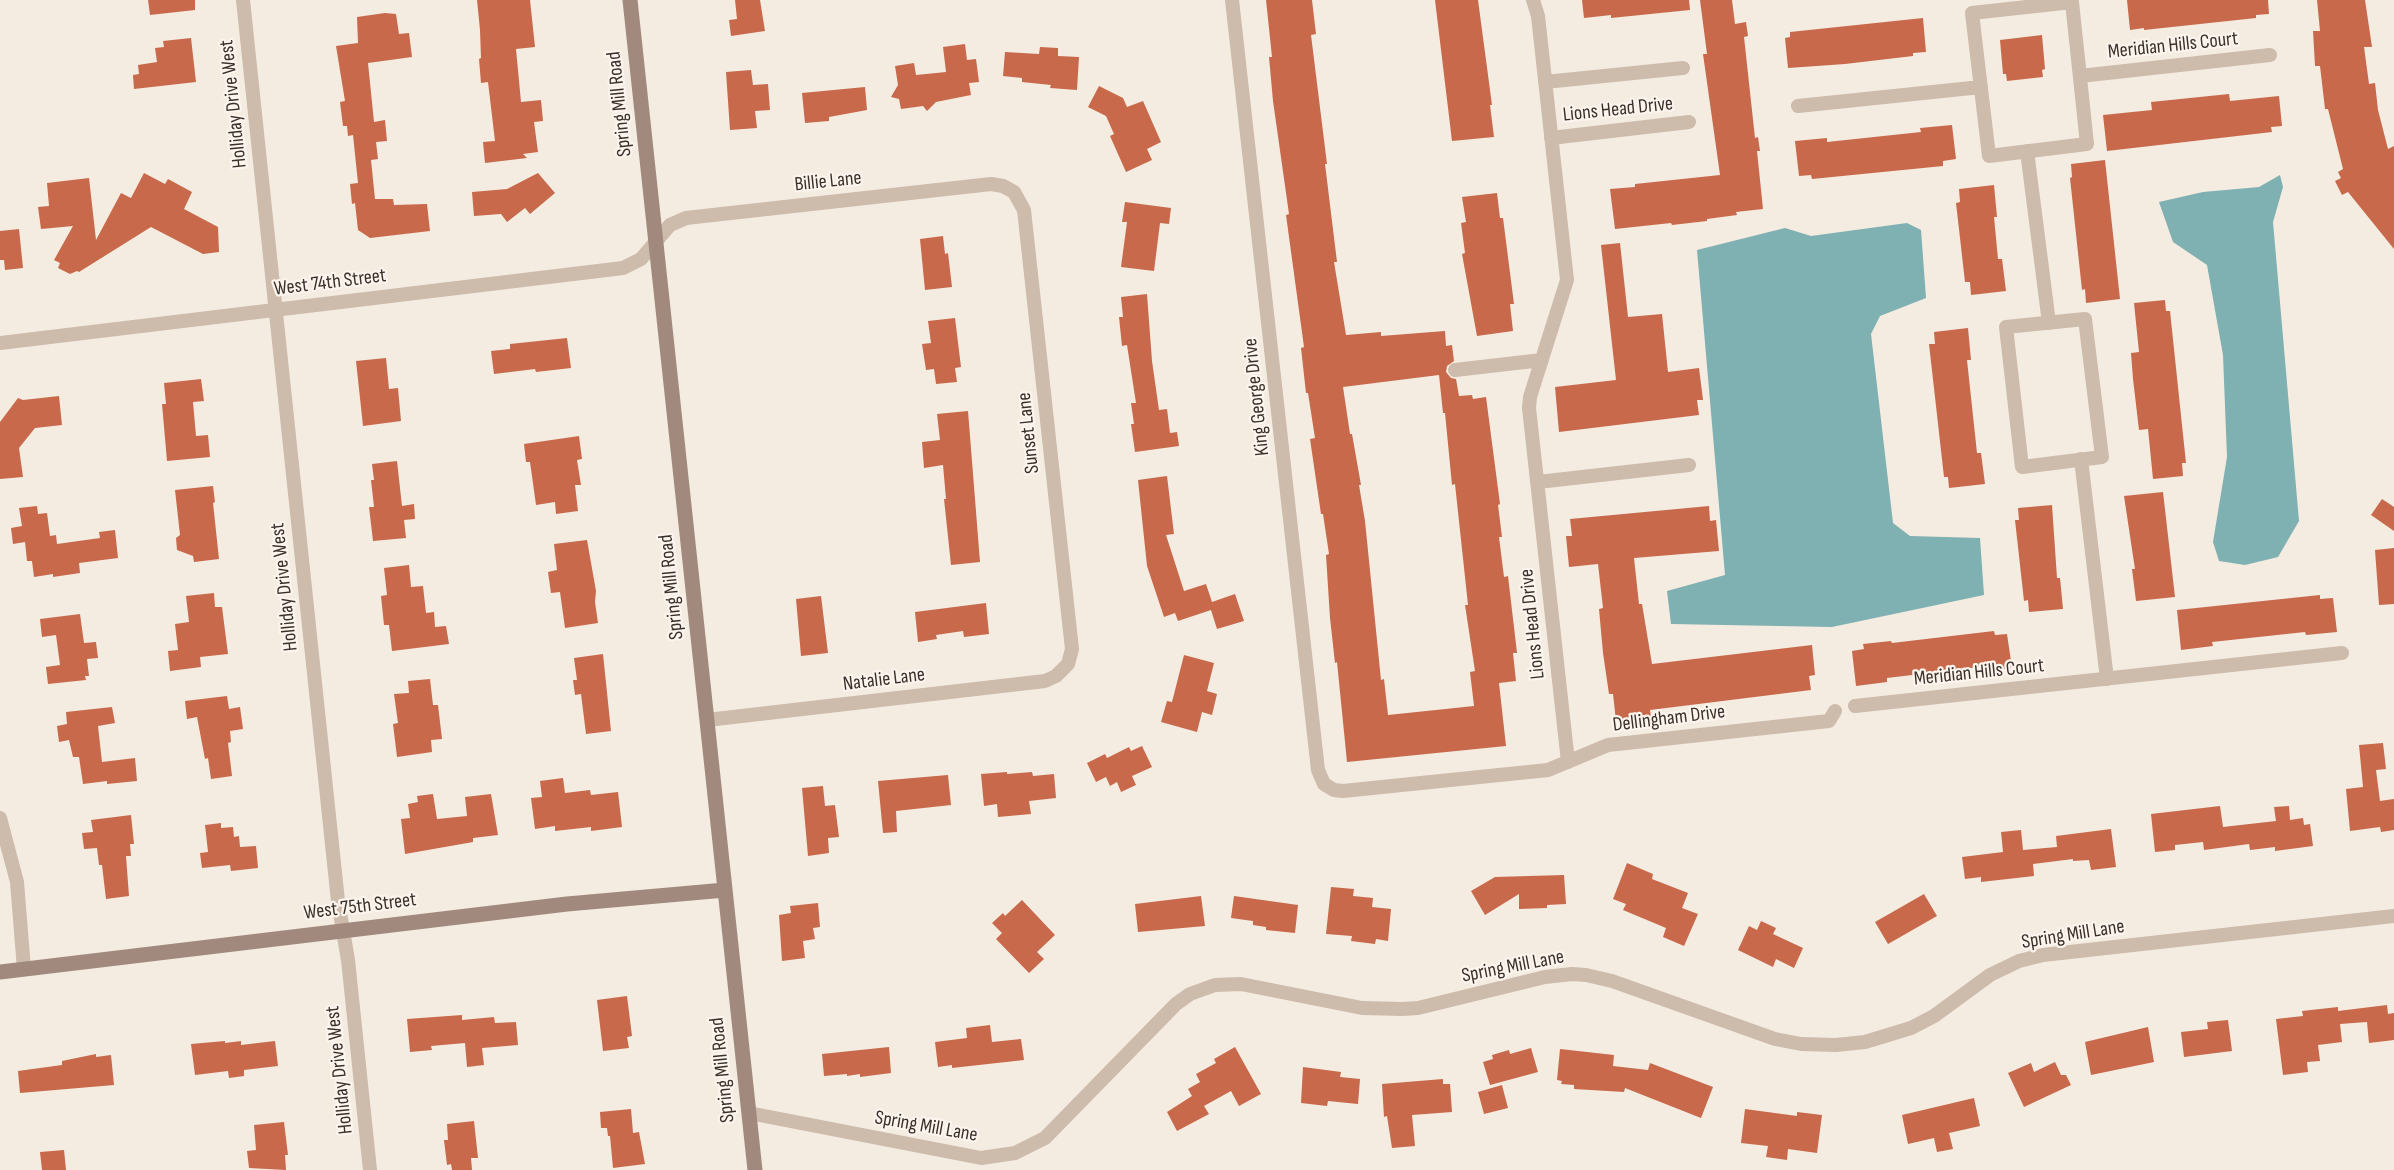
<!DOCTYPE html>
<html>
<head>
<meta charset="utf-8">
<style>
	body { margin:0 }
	canvas { display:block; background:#f4ebe1 }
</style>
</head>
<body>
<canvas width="2394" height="1170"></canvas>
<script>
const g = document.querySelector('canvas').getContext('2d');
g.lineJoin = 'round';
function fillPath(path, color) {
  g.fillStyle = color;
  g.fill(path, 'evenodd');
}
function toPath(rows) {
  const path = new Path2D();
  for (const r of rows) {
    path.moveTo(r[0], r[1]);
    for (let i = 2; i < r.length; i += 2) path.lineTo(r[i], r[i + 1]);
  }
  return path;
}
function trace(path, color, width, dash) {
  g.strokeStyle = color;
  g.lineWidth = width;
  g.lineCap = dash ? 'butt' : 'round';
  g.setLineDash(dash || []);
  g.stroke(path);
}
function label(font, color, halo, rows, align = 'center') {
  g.font = font + ' "Sofia Sans Condensed",sans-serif';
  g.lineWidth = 4.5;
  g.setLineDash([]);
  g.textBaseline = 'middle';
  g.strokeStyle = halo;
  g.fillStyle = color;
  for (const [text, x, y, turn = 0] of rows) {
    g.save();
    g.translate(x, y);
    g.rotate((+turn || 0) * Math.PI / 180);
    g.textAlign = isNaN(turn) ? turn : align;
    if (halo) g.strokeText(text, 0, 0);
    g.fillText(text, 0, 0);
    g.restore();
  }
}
const water = toPath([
	[2280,175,2283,187,2273,222,2299,521,2278,557,2245,565,2219,561,2213,542,2227,457,2223,355,2207,265,2173,242,2159,202,2203,192,2259,187],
	[1907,223,1921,230,1926,298,1880,316,1871,334,1893,523,1910,536,1980,538,1984,595,1832,627,1671,624,1667,591,1725,575,1697,250,1785,228,1811,236]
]);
const building = toPath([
	[148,0,195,0,195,10,150,15],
	[477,0,530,0,535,47,516,49,521,102,541,100,543,121,534,122,538,152,523,154,527,158,485,163,483,142,495,141,488,82,481,83,479,59,481,58,480,30],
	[735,0,760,0,765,31,731,36,729,20,737,19],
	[1266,0,1312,0,1316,34,1311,35,1327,164,1325,164,1337,262,1334,262,1346,335,1381,332,1381,336,1445,331,1446,346,1452,345,1454,361,1447,366,1446,372,1451,378,1456,379,1459,396,1472,395,1473,399,1486,397,1500,504,1498,505,1502,537,1499,537,1504,577,1508,576,1517,653,1513,653,1516,681,1499,683,1506,746,1347,762,1337,662,1335,663,1330,618,1326,555,1329,554,1323,514,1321,514,1310,439,1315,438,1308,393,1306,393,1301,348,1304,347,1286,215,1289,214,1273,101,1269,57,1272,57],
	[1439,375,1443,413,1445,413,1452,485,1455,484,1468,605,1465,605,1475,671,1470,672,1474,706,1388,715,1384,679,1381,680,1365,521,1359,485,1361,485,1352,434,1350,434,1343,387],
	[1435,0,1478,0,1492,105,1490,105,1494,137,1452,141],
	[1582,0,1689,0,1690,10,1611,18,1611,15,1584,18],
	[1700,0,1732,0,1735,24,1746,22,1748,36,1744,37,1755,138,1758,137,1760,151,1757,151,1763,209,1736,212,1737,215,1707,219,1707,221,1672,225,1671,223,1615,229,1610,189,1635,187,1635,184,1720,175,1703,54,1707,54],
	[2127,0,2268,0,2269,14,2256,15,2256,18,2144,30,2144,28,2130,30],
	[2317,0,2365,0,2372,47,2364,47,2369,84,2375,83,2378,110,2388,149,2394,146,2394,249,2348,192,2342,195,2335,181,2341,178,2338,172,2343,169,2328,109,2325,109,2320,66,2315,66,2313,31,2320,31],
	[385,13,396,14,399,34,409,33,412,57,368,63,374,122,385,120,387,141,376,142,378,159,371,160,375,199,393,199,394,205,427,204,430,231,370,238,358,230,355,203,352,204,350,184,358,183,353,135,348,136,347,126,343,126,340,102,345,101,336,46,358,43,357,17],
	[1923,18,1926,52,1913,53,1913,56,1845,64,1788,68,1785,38,1790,37,1790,32],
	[2042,35,2045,69,2042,70,2043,77,2007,81,2006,74,2003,74,2000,40],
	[191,38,196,82,134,89,133,75,139,74,138,65,157,62,155,48,164,47,163,41],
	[965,44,967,60,976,59,979,82,969,83,971,95,936,102,927,111,923,106,901,109,899,99,891,97,898,85,895,66,914,63,916,75,946,72,943,47],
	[1040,47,1058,48,1058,56,1079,57,1077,90,1050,88,1051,85,1022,82,1022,78,1003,76,1005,52,1039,54],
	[751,70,753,85,768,84,770,110,755,111,757,128,730,130,726,72],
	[1099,86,1123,98,1127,107,1143,101,1161,142,1147,149,1152,160,1126,172,1110,136,1114,134,1106,116,1088,107],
	[865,87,867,110,829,117,829,121,805,123,802,93],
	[2229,94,2230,101,2279,96,2282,126,2271,127,2272,132,2107,151,2103,115,2152,110,2151,102],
	[1952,125,1956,159,1943,161,1943,166,1812,179,1811,175,1799,176,1795,141,1827,138,1827,142,1921,132,1920,128],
	[2105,160,2120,299,2086,303,2085,289,2082,290,2070,178,2072,177,2071,164],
	[144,173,165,184,168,179,192,192,184,209,218,227,219,252,203,254,151,227,79,272,77,271,70,274,58,268,60,263,54,260,73,226,41,229,38,207,49,206,47,183,89,178,96,240,121,193,131,198],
	[538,173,555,193,530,214,525,208,507,222,501,214,474,216,472,192,507,189],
	[1994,185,1997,217,1994,217,1998,259,2002,259,2006,291,1971,295,1970,282,1965,282,1956,203,1960,202,1959,189],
	[1497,193,1500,218,1503,218,1514,304,1510,304,1513,331,1477,336,1462,254,1465,253,1461,223,1466,222,1462,197],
	[1125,202,1171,208,1169,224,1160,223,1154,271,1121,267,1127,222,1122,222],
	[19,229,23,268,5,270,4,260,0,260,0,231],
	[943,236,945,254,948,253,952,287,925,290,920,239],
	[1620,243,1628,317,1662,314,1668,372,1699,368,1703,400,1697,400,1699,415,1559,432,1555,387,1616,380,1601,245],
	[1147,294,1152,361,1159,410,1167,409,1170,433,1177,432,1179,446,1135,452,1131,424,1134,424,1131,403,1136,403,1127,345,1122,346,1119,317,1123,317,1121,297],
	[2165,300,2166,311,2170,311,2186,463,2182,463,2183,476,2153,479,2148,429,2139,430,2133,379,2131,353,2139,352,2134,303],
	[955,318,961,367,955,368,957,382,936,384,934,369,926,370,922,344,931,343,928,321],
	[1968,328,1971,360,1967,360,1977,453,1981,453,1985,484,1949,488,1948,477,1944,477,1929,344,1935,344,1934,332],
	[567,338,571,368,536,372,535,369,494,374,491,351,510,349,510,344],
	[386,358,389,389,398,388,401,421,363,426,356,361],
	[201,379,204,401,193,402,196,436,208,435,210,457,167,461,162,404,166,404,164,383],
	[59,396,62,425,35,428,19,448,23,477,0,479,0,422,18,398,23,400],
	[968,411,980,562,951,565,944,499,946,499,943,465,924,468,922,442,940,440,937,414],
	[579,436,582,459,577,460,581,485,575,485,578,511,556,514,555,502,536,505,530,462,526,462,524,444],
	[397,461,402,506,414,504,415,519,404,520,406,538,373,541,369,507,374,507,371,480,374,480,372,464],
	[1167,476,1174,534,1166,535,1184,591,1206,584,1212,602,1235,594,1244,621,1217,629,1211,610,1178,621,1175,613,1164,617,1147,566,1138,480],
	[213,486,215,502,213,503,219,559,194,562,193,556,177,550,176,538,180,535,175,490],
	[2163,492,2175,597,2136,601,2132,569,2135,569,2124,496],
	[2382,499,2394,507,2394,531,2371,515],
	[2052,505,2057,578,2060,578,2063,609,2029,612,2028,600,2024,601,2015,520,2019,520,2018,508],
	[37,506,38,514,47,513,50,536,56,535,57,544,100,538,99,532,115,530,118,558,79,563,80,573,53,577,53,574,34,577,32,561,27,561,25,542,13,544,11,528,22,526,19,508],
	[1709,506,1710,521,1716,520,1719,551,1634,558,1639,604,1642,604,1652,664,1812,645,1815,675,1809,676,1811,690,1650,710,1651,717,1616,721,1613,694,1609,694,1603,653,1599,609,1603,608,1598,564,1569,567,1566,536,1572,536,1570,519],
	[587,540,596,591,595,602,598,623,565,628,560,592,551,593,548,572,557,570,554,544],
	[2394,548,2394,604,2379,605,2375,550],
	[409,565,411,587,423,586,426,613,434,612,435,627,446,626,449,644,392,651,389,625,384,625,381,596,387,595,384,568],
	[214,593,215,607,222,607,228,654,200,657,201,667,170,671,168,651,178,650,175,624,189,622,186,596],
	[2320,595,2320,599,2333,598,2337,632,2306,635,2305,632,2212,642,2213,646,2181,650,2177,610],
	[821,596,828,653,801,656,796,599],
	[986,603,989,634,964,637,963,631,936,635,937,639,918,642,915,612],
	[80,614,84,643,96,642,98,658,87,659,89,676,85,676,86,680,48,684,46,667,60,665,56,635,42,637,40,619],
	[1994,631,1995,635,2007,634,2012,668,1980,672,1979,667,1887,678,1887,682,1856,686,1852,651,1864,649,1863,644,1891,641,1892,643],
	[603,654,611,731,586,734,581,694,575,695,573,680,577,680,574,658],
	[1184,655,1214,663,1207,691,1217,694,1212,715,1202,712,1197,732,1161,722,1167,701,1172,702],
	[430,679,433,705,438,705,442,739,431,740,432,752,397,757,393,724,398,723,394,694,409,693,408,681],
	[227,696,229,709,240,707,243,729,230,731,231,742,228,743,232,776,211,779,208,758,205,759,197,717,187,719,185,701],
	[112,707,115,723,98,726,102,762,135,758,137,781,107,784,107,781,83,784,79,757,73,757,69,740,59,742,57,726,67,724,66,712],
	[2383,743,2386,769,2376,770,2380,801,2394,799,2394,830,2381,832,2380,827,2350,831,2346,789,2363,787,2359,745],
	[1142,746,1152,767,1132,776,1136,785,1121,792,1117,782,1110,786,1106,777,1096,782,1087,763,1105,754,1107,758,1129,747,1131,751],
	[1007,772,1007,774,1032,772,1033,776,1054,774,1056,798,1029,801,1031,814,998,817,997,804,984,806,981,774],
	[948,775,951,805,896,811,897,832,883,833,878,781],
	[563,778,565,793,590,790,591,795,618,792,622,827,591,831,591,827,555,831,555,826,535,829,531,798,542,797,540,781],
	[823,786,825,806,835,805,839,837,828,838,829,853,808,856,802,788],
	[433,794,437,819,467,816,465,797,491,794,498,835,473,838,473,842,405,854,401,819,410,818,408,804,418,802,417,796],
	[2220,806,2223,827,2276,821,2274,807,2289,806,2290,820,2303,818,2304,825,2310,824,2313,846,2275,851,2275,847,2250,850,2249,844,2204,850,2203,842,2175,845,2175,850,2155,852,2151,814],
	[131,815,134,844,130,844,131,856,126,856,129,896,106,899,102,865,99,865,97,848,84,849,82,833,93,832,91,820],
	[221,823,221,828,233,827,234,837,239,836,240,847,256,846,258,868,231,871,230,865,202,868,200,853,208,852,205,825],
	[2111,829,2116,867,2091,870,2089,860,2073,861,2073,859,2033,864,2034,876,1981,882,1981,877,1965,879,1962,857,2003,852,2001,832,2021,830,2023,850,2057,847,2056,836],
	[1627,863,1653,874,1652,879,1688,893,1682,908,1698,914,1684,946,1663,937,1666,928,1623,910,1626,904,1613,899],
	[1564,875,1566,904,1547,905,1547,908,1519,909,1519,894,1485,915,1471,891,1495,877],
	[1331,887,1354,889,1353,896,1373,898,1372,907,1391,909,1388,941,1376,939,1375,944,1351,941,1352,936,1326,934],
	[1924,894,1937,916,1888,944,1875,922],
	[1201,896,1205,926,1138,932,1135,904],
	[1234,896,1298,905,1295,933,1266,930,1266,927,1253,925,1253,921,1231,918],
	[1022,900,1055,935,1037,952,1044,959,1029,973,996,939,1002,933,992,923,1003,913,1005,916],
	[818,903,820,927,813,928,815,939,803,941,805,958,782,961,779,915,791,913,790,906],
	[1761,921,1776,928,1773,934,1803,948,1794,968,1776,959,1773,967,1738,950,1749,926,1757,930],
	[627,996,632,1036,627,1037,629,1048,603,1051,597,1000],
	[2387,1005,2388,1014,2394,1013,2394,1040,2369,1043,2367,1022,2340,1024,2342,1042,2318,1045,2320,1061,2307,1062,2308,1072,2283,1075,2276,1019,2303,1016,2302,1011,2338,1007,2338,1011],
	[462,1015,462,1020,494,1017,495,1023,516,1022,518,1045,482,1048,484,1065,467,1067,465,1043,431,1046,432,1050,410,1052,407,1019],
	[2228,1020,2232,1051,2184,1057,2181,1032,2208,1029,2207,1022],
	[990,1025,992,1042,1021,1039,1024,1060,952,1068,952,1065,938,1067,935,1042,967,1038,966,1028],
	[2148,1027,2154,1062,2091,1075,2085,1042],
	[225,1041,225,1043,241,1041,241,1045,275,1041,278,1066,244,1070,244,1076,229,1078,228,1071,195,1075,191,1044],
	[889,1047,891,1073,860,1077,860,1074,847,1076,847,1074,824,1076,822,1054],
	[1235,1047,1261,1094,1239,1106,1231,1091,1204,1106,1209,1114,1177,1131,1167,1112,1192,1096,1188,1089,1200,1082,1196,1074,1216,1063,1214,1059],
	[1531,1048,1538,1072,1490,1085,1483,1062,1493,1059,1492,1055,1509,1050,1510,1054],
	[1560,1049,1614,1055,1613,1066,1648,1070,1650,1063,1713,1087,1701,1118,1625,1088,1624,1092,1574,1089,1574,1085,1561,1084,1562,1081,1557,1080],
	[96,1054,96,1057,111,1055,114,1085,20,1093,18,1071,62,1065,62,1061],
	[2055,1062,2061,1075,2066,1075,2071,1085,2024,1107,2008,1073,2031,1063,2034,1072],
	[1303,1067,1341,1072,1340,1077,1360,1079,1358,1104,1328,1101,1327,1106,1301,1103],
	[1443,1079,1443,1084,1450,1084,1452,1112,1412,1115,1415,1146,1392,1148,1387,1116,1384,1117,1382,1084],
	[1502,1085,1508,1108,1484,1114,1478,1092],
	[1974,1098,1980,1126,1949,1133,1953,1149,1937,1152,1934,1138,1908,1144,1902,1115],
	[631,1109,633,1133,639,1132,645,1164,613,1168,610,1136,608,1136,607,1128,601,1128,600,1112],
	[1745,1109,1797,1116,1797,1112,1822,1115,1817,1153,1788,1149,1787,1160,1766,1157,1768,1146,1741,1143],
	[474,1121,478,1158,471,1158,472,1170,452,1170,451,1164,447,1165,444,1140,448,1140,447,1124],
	[284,1122,288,1155,285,1155,286,1170,249,1168,247,1151,256,1150,254,1125],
	[64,1150,66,1170,42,1170,40,1152]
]);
const street = toPath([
	[243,0,338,901,348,960,370,1170],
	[1232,0,1318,770,1324,784,1334,790,1343,791,1548,770,1608,745,1829,721,1835,711],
	[1533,0,1538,16,1567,280,1530,397,1529,408,1568,762],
	[2072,2,2087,144,1989,156,1972,13,2072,2],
	[2080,76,2270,55],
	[1545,82,1683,68],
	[1798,106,1981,87],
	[1551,138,1689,122],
	[2027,151,2049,323],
	[2085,319,2102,457,2022,467,2006,327,2085,319],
	[0,343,623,268,641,259,670,225,686,218,991,184,1003,186,1014,192,1024,210,1072,649,1068,664,1056,676,1045,681,707,720],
	[1455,370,1542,360],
	[2081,459,2107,679],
	[1538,482,1689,465],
	[1855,706,2342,653],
	[0,818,17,882,24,969],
	[749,1113,981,1158,1015,1153,1045,1138,1176,1004,1190,994,1215,985,1241,984,1362,1008,1402,1009,1418,1008,1545,977,1572,974,1586,975,1612,981,1775,1039,1801,1044,1836,1045,1865,1042,1911,1028,1934,1016,1990,975,2019,961,2043,955,2394,916]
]);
const secondary = toPath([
	[630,0,755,1170],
	[0,972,567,904,725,890]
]);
const streetNames = [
	["Meridian Hills Court",2173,46,-6],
	["Holliday Drive West",234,104,-96],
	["Spring Mill Road",620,104,-96],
	["Lions Head Drive",1618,110,-6],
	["Billie Lane",828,182,-6],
	["West 74th Street",330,283,-7],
	["King George Drive",1257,397,-96],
	["Sunset Lane",1029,433,-96],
	["Holliday Drive West",285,587,-96],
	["Spring Mill Road",672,587,-96],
	["Lions Head Drive",1533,624,-96],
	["Meridian Hills Court",1979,673,-6],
	["Natalie Lane",884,680,-7],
	["Dellingham Drive",1669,719,-7],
	["West 75th Street",360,907,-7],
	["Spring Mill Lane",2073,935,-9],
	["Spring Mill Lane",1513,967,-11],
	["Holliday Drive West",340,1070,-96],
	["Spring Mill Road",723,1070,-96],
	["Spring Mill Lane",926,1127,10]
];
fillPath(water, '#7fb0b2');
fillPath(building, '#c8694b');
trace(street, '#cdbbac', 14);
trace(secondary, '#a18a7d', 15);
label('20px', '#3b302b', '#fbf5ee', streetNames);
</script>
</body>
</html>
